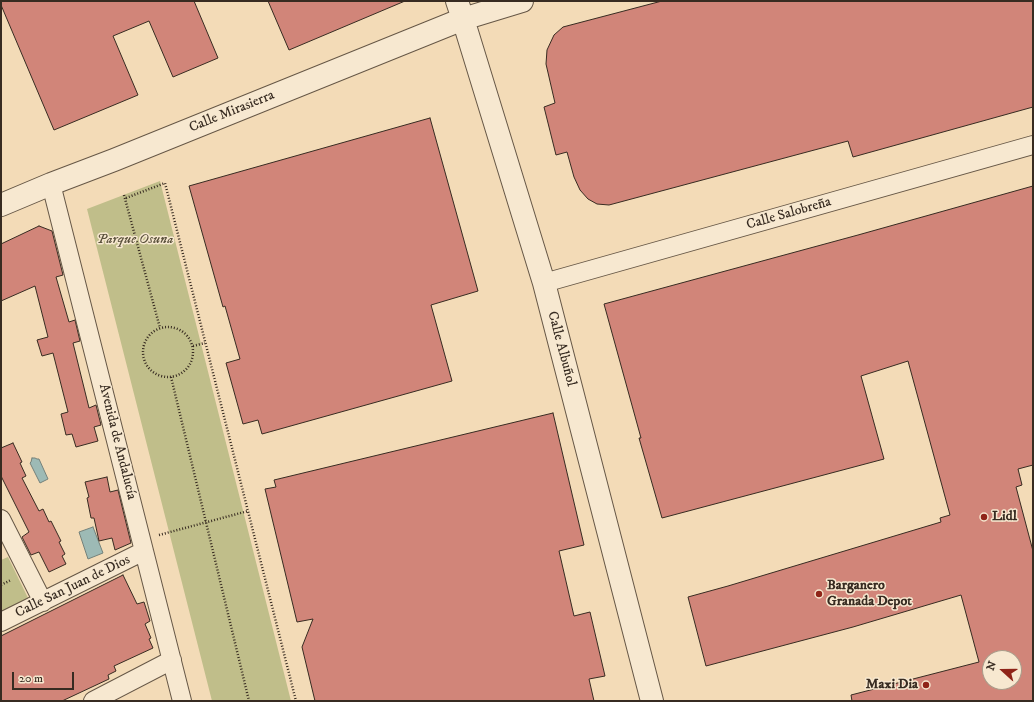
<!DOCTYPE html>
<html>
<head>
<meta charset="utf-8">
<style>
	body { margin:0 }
	#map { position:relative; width:1034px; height:702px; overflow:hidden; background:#f3dbb7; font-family:"IM FELL DW Pica",serif }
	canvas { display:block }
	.frame { position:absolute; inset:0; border:2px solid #372b21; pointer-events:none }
	.north { position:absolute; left:982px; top:650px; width:40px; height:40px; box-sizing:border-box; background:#f7e8d0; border:1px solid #aa9c8a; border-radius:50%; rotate:291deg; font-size:11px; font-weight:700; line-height:16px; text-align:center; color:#372b21 }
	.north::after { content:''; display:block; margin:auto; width:14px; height:18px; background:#8f2418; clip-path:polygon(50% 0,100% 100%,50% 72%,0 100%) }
	.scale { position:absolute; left:12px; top:672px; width:62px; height:18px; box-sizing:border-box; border:2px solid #372b21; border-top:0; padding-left:5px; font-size:12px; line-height:14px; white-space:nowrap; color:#372b21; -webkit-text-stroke:3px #f7e8d0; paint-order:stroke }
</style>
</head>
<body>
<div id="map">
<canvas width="1034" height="702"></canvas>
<div class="frame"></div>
<div class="north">N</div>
<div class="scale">20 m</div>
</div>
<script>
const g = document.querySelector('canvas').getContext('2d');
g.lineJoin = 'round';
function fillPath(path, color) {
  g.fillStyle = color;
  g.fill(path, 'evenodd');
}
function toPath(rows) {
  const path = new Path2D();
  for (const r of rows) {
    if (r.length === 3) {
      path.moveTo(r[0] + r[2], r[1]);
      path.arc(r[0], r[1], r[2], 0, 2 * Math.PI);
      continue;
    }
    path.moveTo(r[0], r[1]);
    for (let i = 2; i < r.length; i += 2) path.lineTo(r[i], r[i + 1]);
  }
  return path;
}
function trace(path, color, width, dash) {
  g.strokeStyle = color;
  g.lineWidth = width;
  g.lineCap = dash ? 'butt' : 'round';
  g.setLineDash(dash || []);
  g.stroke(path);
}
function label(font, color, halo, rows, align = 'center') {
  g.font = font + ' "IM FELL DW Pica",serif';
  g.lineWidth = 3;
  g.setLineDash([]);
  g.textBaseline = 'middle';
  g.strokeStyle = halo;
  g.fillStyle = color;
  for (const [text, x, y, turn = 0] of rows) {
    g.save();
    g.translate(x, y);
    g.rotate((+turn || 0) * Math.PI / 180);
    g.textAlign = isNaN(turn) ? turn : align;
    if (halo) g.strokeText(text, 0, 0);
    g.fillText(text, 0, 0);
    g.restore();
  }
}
const green = toPath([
	[160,181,291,701,212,701,87,209],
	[8,557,28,598,1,612,1,560]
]);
const water = toPath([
	[32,458,35,458,37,459,39,459,48,479,40,483,30,463,31,462,32,458],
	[93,527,103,553,88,559,79,532,93,527]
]);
const building = toPath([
	[1,1,194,1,218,58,173,77,149,21,113,36,138,95,54,130,1,5,1,1],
	[268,1,405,1,289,50,268,1],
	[662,1,1033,1,1033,107,853,157,848,141,609,205,597,204,588,199,580,190,574,177,567,152,556,155,544,107,555,103,546,64,547,50,554,35,563,27,662,1],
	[430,118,478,291,431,305,452,381,262,434,258,420,243,424,226,363,240,359,225,306,223,307,189,186,430,118],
	[1033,186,1033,465,1018,469,1022,485,1016,487,1033,551,1033,701,852,701,851,695,979,662,961,595,853,627,706,666,688,597,728,586,941,522,940,518,950,515,908,361,861,376,884,459,662,518,639,438,641,438,604,304,858,235,1033,186],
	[990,658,1014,658,1014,682,990,682,990,658],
	[39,226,52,231,63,275,56,277,69,322,75,320,80,341,73,343,89,408,96,405,101,425,94,427,98,441,76,447,72,434,66,435,61,414,68,412,53,353,42,356,37,340,48,337,35,286,1,301,1,244,39,226],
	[553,413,584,545,559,551,574,616,590,612,605,676,589,679,594,701,315,701,302,647,313,619,297,622,265,489,276,487,274,480,553,413],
	[13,443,22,462,20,463,26,476,22,478,39,511,43,509,49,522,51,521,61,541,59,542,65,554,62,556,66,564,49,572,39,552,31,555,22,537,29,532,1,476,1,448,13,443],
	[107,477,110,492,118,490,131,543,115,550,112,538,99,541,94,518,91,518,87,498,89,497,85,482,107,477],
	[123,575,137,604,144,602,150,621,145,624,151,638,149,639,153,648,114,666,116,671,108,675,109,679,62,701,1,701,1,636,123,575]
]);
const path = toPath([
	[124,195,160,328],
	[126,198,165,183,296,701],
	[168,352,25],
	[193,346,205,343],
	[171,377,249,701],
	[159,535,248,511],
	[1,585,11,580]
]);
const minor = toPath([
	[51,184,182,701],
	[544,283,1033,145],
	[1,519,43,602],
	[1,622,144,551],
	[93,701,172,660]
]);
const tertiary = toPath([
	[457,1,463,19,544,283,652,701],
	[1,205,51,184,114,160,463,19,522,1]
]);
const markers = [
	[984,517,4,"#8f2418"],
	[819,594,4,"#8f2418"],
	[926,685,4,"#8f2418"]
];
const streetNames = [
	["Calle Mirasierra",232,112,-22],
	["Calle Salobreña",789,214,-16],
	["Calle Albuñol",561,349,75],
	["Avenida de Andalucía",117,442,76],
	["Calle San Juan de Dios",73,587,-26]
];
const parkNames = [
	["Parque Osuna",135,240]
];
const poiNames = [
	["Lidl",992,517],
	["Barganero",827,586],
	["Granada Depot",827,602],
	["Maxi Dia",918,685,"right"]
];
fillPath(green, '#c0be8a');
fillPath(water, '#9dbab5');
trace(water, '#74817a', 1);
fillPath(building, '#d18579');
trace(building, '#372b21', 1);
trace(minor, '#665746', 20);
trace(tertiary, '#665746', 24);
trace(path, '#372b21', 2.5, [1, 2]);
trace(minor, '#f7e8d0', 18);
trace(tertiary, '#f7e8d0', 22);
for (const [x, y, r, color] of markers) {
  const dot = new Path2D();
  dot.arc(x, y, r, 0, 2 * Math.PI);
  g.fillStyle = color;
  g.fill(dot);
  trace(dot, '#f7e8d0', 1.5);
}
label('14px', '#372b21', '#f7e8d0', streetNames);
label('italic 14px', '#59503b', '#f7e8d0', parkNames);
label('bold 14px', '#372b21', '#f7e8d0', poiNames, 'left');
</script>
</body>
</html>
